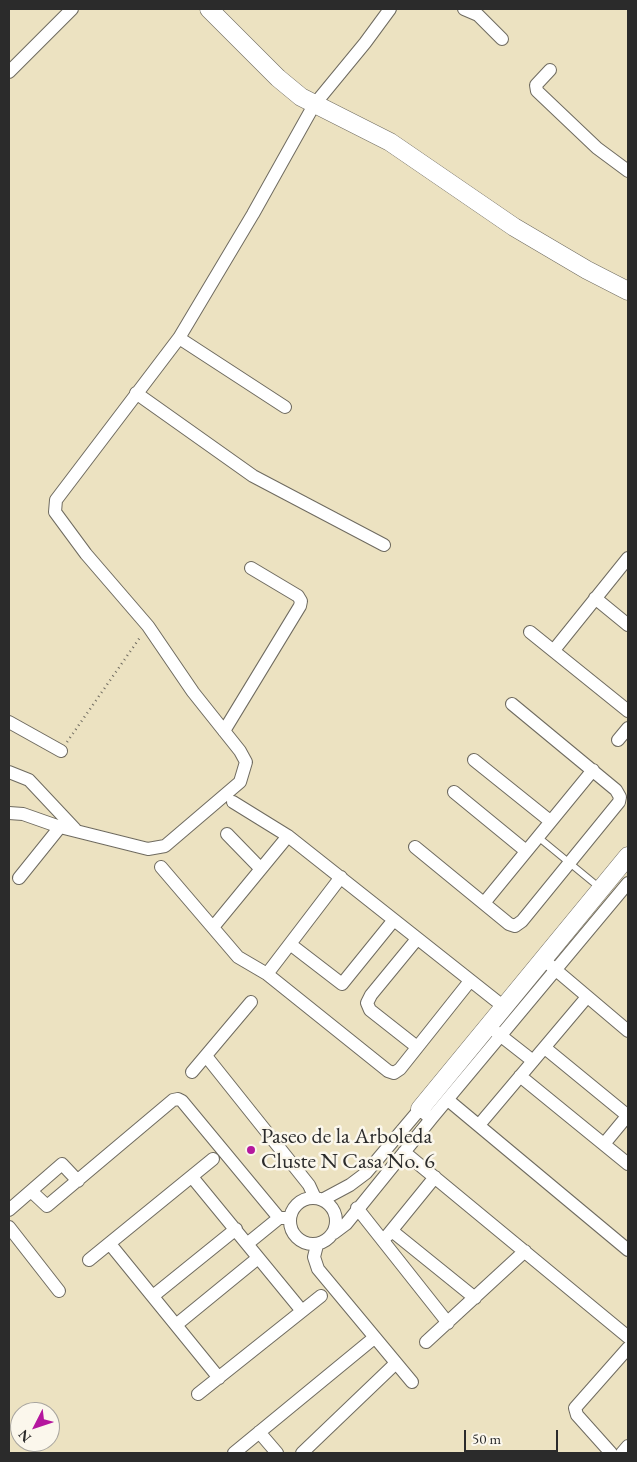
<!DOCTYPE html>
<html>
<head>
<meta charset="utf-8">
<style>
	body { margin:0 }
	#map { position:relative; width:637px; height:1462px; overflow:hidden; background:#ece2c1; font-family:"EB Garamond",serif }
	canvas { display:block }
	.frame { position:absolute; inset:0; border:10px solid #2b2b2b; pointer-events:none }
	.north { position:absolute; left:10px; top:1402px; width:50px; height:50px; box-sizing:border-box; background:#fbf7ec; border:1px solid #a8a59f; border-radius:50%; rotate:229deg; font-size:14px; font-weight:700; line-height:20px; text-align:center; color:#2b2b2b }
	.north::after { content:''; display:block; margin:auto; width:18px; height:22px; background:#b5179e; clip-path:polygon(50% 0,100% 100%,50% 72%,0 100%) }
	.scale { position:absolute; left:464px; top:1430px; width:94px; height:22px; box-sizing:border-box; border:2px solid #2b2b2b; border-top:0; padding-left:6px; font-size:15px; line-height:18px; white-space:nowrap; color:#2b2b2b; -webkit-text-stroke:4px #fbf7ec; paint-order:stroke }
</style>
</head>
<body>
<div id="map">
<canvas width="637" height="1462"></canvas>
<div class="frame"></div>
<div class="north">N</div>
<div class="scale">50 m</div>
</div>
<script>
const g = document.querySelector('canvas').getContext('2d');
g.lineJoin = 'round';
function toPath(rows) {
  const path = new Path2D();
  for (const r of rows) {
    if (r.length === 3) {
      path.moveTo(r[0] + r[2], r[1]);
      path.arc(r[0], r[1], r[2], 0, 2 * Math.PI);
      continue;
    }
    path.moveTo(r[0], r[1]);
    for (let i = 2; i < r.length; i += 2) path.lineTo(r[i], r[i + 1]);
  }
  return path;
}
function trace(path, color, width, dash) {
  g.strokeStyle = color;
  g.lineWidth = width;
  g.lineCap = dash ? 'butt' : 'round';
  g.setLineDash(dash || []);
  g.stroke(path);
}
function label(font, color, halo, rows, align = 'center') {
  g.font = font + ' "EB Garamond",serif';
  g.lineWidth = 5;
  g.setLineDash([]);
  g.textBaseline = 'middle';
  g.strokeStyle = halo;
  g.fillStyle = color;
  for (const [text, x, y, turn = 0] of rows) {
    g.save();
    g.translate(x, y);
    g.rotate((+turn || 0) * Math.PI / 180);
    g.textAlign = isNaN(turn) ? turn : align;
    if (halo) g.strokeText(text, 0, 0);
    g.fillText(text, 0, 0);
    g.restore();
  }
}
const path = toPath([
	[67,742,141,636]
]);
const lane = toPath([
	[538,837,600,888]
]);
const street = toPath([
	[464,9,478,15,502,39],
	[550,70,536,85,537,91,597,148,628,171],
	[9,72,72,9],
	[179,338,285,407],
	[136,393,253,476,384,545],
	[595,598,628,625],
	[530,632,628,711],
	[554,650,628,558],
	[9,722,61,751],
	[224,731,300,606,301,601,298,596,251,568],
	[618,740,628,728],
	[474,760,550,821],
	[9,772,29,780,75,829],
	[454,792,526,851],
	[233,802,288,836,504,1007],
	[9,813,23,814,60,827,148,849,165,846,240,782,246,762,240,751,193,692,148,626,86,554,55,512,56,500,179,338,253,214,314,105,365,43,390,9],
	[227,834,261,869],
	[415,847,509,924,515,926,522,921,619,802,620,797,616,790,512,704],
	[161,867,238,957,267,974,388,1071,394,1073,400,1069,470,981],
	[19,878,60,827],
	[484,903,593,770],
	[214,926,288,836],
	[290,944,342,984,393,921],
	[550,965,628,1031],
	[267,974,341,877],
	[496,1032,533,1061],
	[417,1047,370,1010,367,1003,371,995,417,939],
	[545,1048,628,1116],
	[206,1056,309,1185,315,1198],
	[192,1072,251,1002],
	[520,1076,628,1164],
	[448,1100,628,1250],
	[431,1119,628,883],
	[479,1125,587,997],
	[604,1144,628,1115],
	[404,1152,628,1337],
	[192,1177,302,1311],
	[31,1191,47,1206,173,1100,178,1099,182,1101,279,1218,290,1218],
	[313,1221,23],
	[322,1200,350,1185,366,1173,420,1109,431,1119,346,1224,334,1233],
	[357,1208,448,1323],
	[9,1210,62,1164,78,1181],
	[9,1227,59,1291],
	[392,1231,475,1298],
	[387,1236,435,1177],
	[110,1244,219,1378],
	[247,1244,279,1218],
	[317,1245,314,1257,318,1269,412,1382],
	[89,1260,213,1159],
	[153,1296,236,1229],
	[176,1325,258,1258],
	[426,1342,525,1251],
	[198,1394,321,1296],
	[259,1432,277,1453],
	[234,1453,374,1338],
	[302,1453,395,1364],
	[611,1453,577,1415,575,1408,628,1348],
	[622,1453,628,1446]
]);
const secondary = toPath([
	[209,9,278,78,301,97,390,142,514,227,587,270,628,291],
	[420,1109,628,856]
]);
const markers = [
	[251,1150,5,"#b5179e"]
];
const poiNames = [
	["Paseo de la Arboleda",261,1137],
	["Cluste N Casa No. 6",261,1162]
];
trace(lane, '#6f6b60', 8);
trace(street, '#6f6b60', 14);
trace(secondary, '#6f6b60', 19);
trace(path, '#6f6b60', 2.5, [1, 4]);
trace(lane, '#fff', 6);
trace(street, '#fff', 12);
trace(secondary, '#fff', 18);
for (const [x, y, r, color] of markers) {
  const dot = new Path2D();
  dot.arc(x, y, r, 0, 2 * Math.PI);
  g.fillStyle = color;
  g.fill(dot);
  trace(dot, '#fbf7ec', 2);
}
label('22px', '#2b2b2b', '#fbf7ec', poiNames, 'left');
</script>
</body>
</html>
